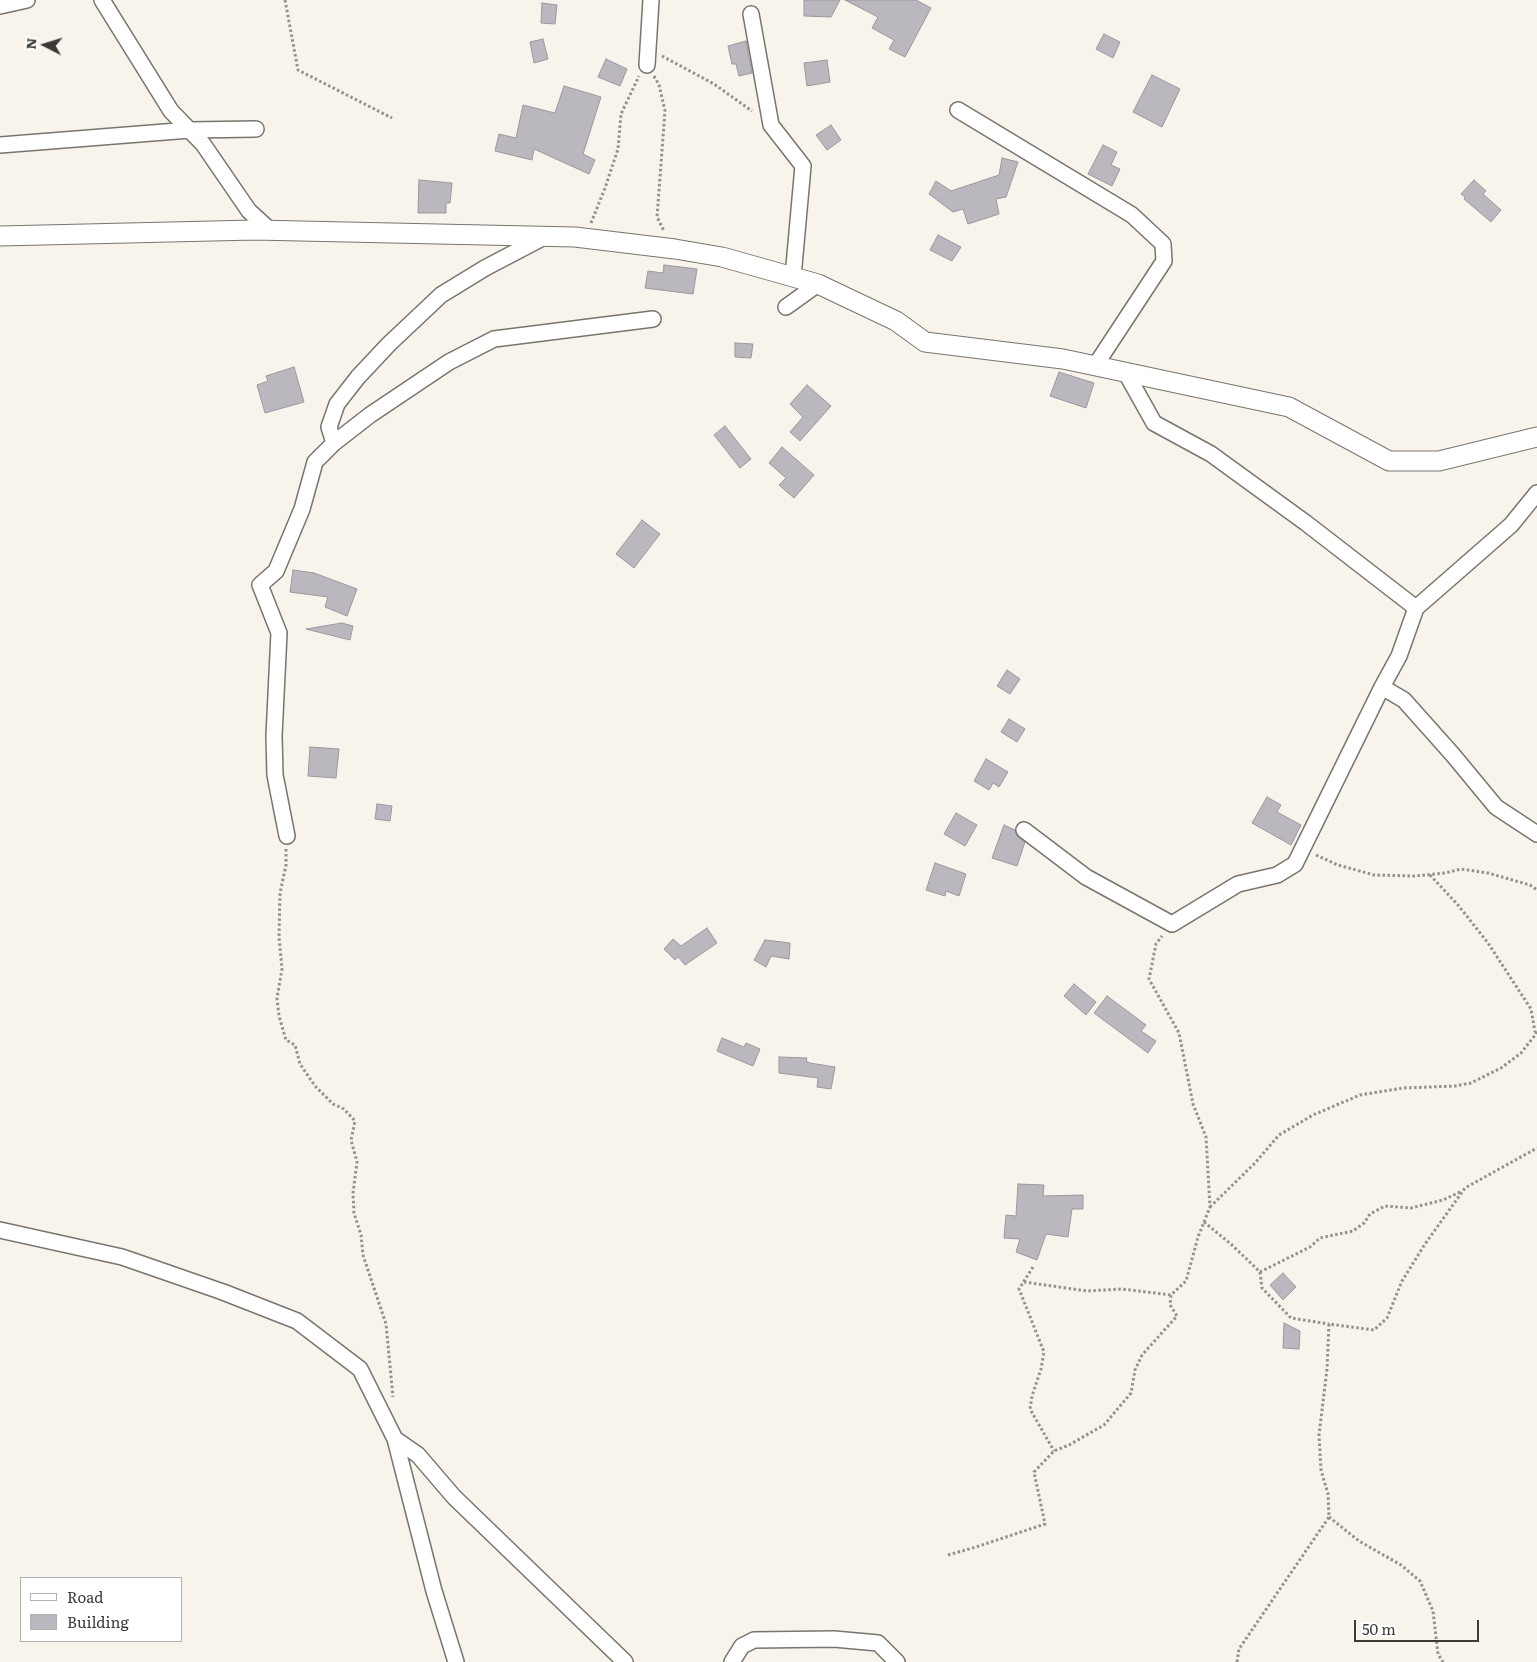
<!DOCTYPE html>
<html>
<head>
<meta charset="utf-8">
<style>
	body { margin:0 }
	#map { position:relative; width:1537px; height:1662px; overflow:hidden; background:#f8f3eb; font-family:Literata,serif }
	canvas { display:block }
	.legend { position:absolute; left:20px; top:1577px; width:162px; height:65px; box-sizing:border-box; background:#fff; border:1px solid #b1b0af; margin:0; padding:6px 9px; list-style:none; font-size:15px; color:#3c3a37 }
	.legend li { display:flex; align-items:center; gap:10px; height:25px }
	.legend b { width:25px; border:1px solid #b1b0af }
	.north { position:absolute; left:20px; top:20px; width:50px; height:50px; -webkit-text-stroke:4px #fff; paint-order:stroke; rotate:275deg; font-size:14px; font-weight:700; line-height:20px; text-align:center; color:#3c3a37 }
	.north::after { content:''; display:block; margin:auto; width:18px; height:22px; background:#3c3a37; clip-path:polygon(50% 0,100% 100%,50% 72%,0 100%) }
	.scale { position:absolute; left:1354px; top:1620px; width:125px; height:22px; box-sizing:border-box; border:2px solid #3c3a37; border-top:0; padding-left:6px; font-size:15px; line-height:18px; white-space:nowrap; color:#3c3a37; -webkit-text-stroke:4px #fff; paint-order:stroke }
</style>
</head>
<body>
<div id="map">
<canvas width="1537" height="1662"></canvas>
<ul class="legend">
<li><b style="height:6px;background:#fff"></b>Road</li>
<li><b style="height:14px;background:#bbb7bf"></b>Building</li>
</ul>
<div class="north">N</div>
<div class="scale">50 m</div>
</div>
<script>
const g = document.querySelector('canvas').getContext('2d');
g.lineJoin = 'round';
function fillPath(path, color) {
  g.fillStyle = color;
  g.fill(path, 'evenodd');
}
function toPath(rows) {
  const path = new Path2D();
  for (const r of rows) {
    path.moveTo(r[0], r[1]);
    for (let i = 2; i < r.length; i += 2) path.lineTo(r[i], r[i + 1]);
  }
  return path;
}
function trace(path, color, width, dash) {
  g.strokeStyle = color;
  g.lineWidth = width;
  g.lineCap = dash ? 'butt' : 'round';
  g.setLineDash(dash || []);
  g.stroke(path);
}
const building = toPath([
	[804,0,840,0,831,17,804,16,804,0],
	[845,0,916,0,931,8,905,57,889,49,894,40,872,28,878,17,845,0],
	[542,3,557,5,555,24,541,23,542,3],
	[1104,34,1120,42,1113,58,1096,49,1104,34],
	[543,39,548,59,534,63,530,42,543,39],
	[746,41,752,73,739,76,736,64,732,64,728,46,746,41],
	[606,59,627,69,620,86,598,77,606,59],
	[827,60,830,82,807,86,804,63,827,60],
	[1152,75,1180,89,1162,127,1133,112,1152,75],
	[564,86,601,97,583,154,595,160,589,174,534,149,532,160,495,151,499,134,516,138,523,105,555,113,564,86],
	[831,125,841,140,827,150,816,135,831,125],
	[1103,145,1117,152,1111,165,1120,169,1112,186,1088,174,1103,145],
	[1002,158,1018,162,1006,197,996,199,999,214,968,224,963,209,953,212,929,194,936,181,951,191,999,175,1002,158],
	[419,180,452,183,450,203,446,203,446,213,418,213,419,180],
	[1474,180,1486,191,1483,194,1501,210,1491,222,1464,199,1465,197,1461,194,1474,180],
	[938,235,961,247,952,261,930,250,938,235],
	[664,265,697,269,693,294,645,288,648,271,663,273,664,265],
	[735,343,753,344,751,358,735,357,735,343],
	[294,367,304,402,265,413,257,385,268,381,266,376,294,367],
	[1059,372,1094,383,1086,408,1050,396,1059,372],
	[807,385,831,406,800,441,790,432,803,417,790,404,807,385],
	[725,426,751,459,740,468,714,435,725,426],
	[782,447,814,475,794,498,779,485,786,478,769,463,782,447],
	[642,520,660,534,634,568,616,554,642,520],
	[293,570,314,573,357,589,347,616,325,607,328,597,290,592,293,570],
	[342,623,353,626,350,640,306,629,342,623],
	[1007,670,1020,679,1010,694,997,686,1007,670],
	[1009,719,1025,729,1017,742,1001,732,1009,719],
	[310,747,339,749,336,778,308,776,310,747],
	[986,759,1008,772,999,787,993,783,989,790,974,781,986,759],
	[1267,797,1281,805,1277,812,1301,825,1291,845,1252,823,1267,797],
	[377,804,392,806,390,821,375,819,377,804],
	[956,813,977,825,965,846,944,834,956,813],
	[1004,825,1015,830,1018,837,1025,842,1017,866,992,858,1004,825],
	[935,863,966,874,959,896,946,891,945,896,926,890,935,863],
	[707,928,717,943,685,965,678,957,675,960,664,949,673,939,681,946,707,928],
	[765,940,790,943,789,959,771,956,766,967,754,960,765,940],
	[1074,984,1096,1002,1086,1015,1064,996,1074,984],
	[1107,996,1146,1025,1141,1031,1156,1041,1148,1053,1094,1013,1107,996],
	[722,1038,744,1047,746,1043,760,1049,753,1066,717,1051,722,1038],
	[779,1057,807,1058,806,1061,810,1063,835,1067,831,1089,817,1087,818,1078,779,1073,779,1057],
	[1018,1184,1044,1185,1043,1196,1083,1195,1083,1209,1072,1209,1068,1237,1046,1234,1037,1260,1016,1252,1020,1239,1004,1238,1006,1215,1016,1216,1018,1184],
	[1283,1273,1296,1287,1283,1300,1270,1285,1283,1273],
	[1284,1323,1300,1331,1299,1349,1283,1348,1284,1323]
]);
const path = toPath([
	[285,0,298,70,392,118],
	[662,56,714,84,752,111],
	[654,76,659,85,665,111,657,217,664,231],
	[591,223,605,188,618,149,621,114,639,76],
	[286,849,286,865,280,893,279,937,282,969,277,998,279,1016,286,1040,295,1045,300,1064,315,1086,333,1104,344,1109,355,1121,351,1140,357,1162,353,1193,354,1213,361,1235,363,1255,386,1324,393,1397],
	[1316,855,1338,865,1374,875,1414,876,1445,873,1461,869,1488,873,1530,885,1537,890],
	[1430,875,1458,905,1488,943,1531,1009,1535,1032],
	[1210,1207,1255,1163,1279,1135,1313,1115,1360,1095,1403,1088,1455,1086,1471,1083,1501,1068,1521,1053,1536,1034,1537,1029],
	[1204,1222,1232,1245,1260,1272,1310,1247,1320,1238,1353,1231,1364,1223,1370,1214,1385,1206,1411,1208,1443,1200,1462,1191],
	[1033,1267,1019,1289,1044,1352,1041,1369,1032,1396,1030,1409,1054,1451],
	[1260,1272,1262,1288,1291,1318,1329,1324],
	[1024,1282,1087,1291,1122,1289,1171,1295],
	[1329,1517,1359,1541,1401,1565,1420,1581,1433,1611,1438,1654,1443,1662],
	[948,1555,976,1547,1045,1524,1034,1472,1054,1451,1069,1445,1104,1425,1131,1393,1135,1370,1142,1355,1177,1316,1170,1305,1171,1295,1186,1281,1198,1237,1210,1207,1206,1137,1193,1104,1179,1033,1149,979,1156,944,1162,936],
	[1237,1662,1239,1649,1329,1517,1328,1494,1321,1470,1319,1435,1327,1369,1329,1324,1374,1330,1387,1318,1402,1281,1425,1244,1465,1188,1537,1148]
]);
const minor = toPath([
	[102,0,171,111,203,144,249,211,271,231],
	[0,6,27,0],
	[751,14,771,125,803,166,793,277],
	[647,65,651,0],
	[958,110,1132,215,1163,244,1164,261,1095,366],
	[0,145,190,130,256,129],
	[786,307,818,284],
	[1126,373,1154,423,1211,454,1306,523,1416,608,1399,656,1382,687,1404,700,1453,755,1496,807,1537,834],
	[334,443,329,427,337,404,358,377,389,344,441,295,485,268,546,236],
	[1416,608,1511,525,1537,493],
	[1024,830,1086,877,1172,924,1238,884,1277,875,1295,864,1382,687],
	[287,836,275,775,274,736,279,633,260,585,276,571,302,509,315,462,334,443,370,415,449,362,494,339,653,319],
	[0,1230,122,1257,223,1292,297,1321,360,1369,395,1439,418,1455,454,1497,625,1662],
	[395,1439,434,1591,456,1662],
	[732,1662,742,1646,754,1640,834,1639,878,1643,897,1662]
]);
const tertiary = toPath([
	[0,236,255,230,575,237,675,249,722,257,818,284,896,321,925,342,1063,359,1289,407,1389,461,1439,461,1537,437]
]);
fillPath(building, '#bbb7bf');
trace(building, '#9a979e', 1);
trace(minor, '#79746d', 18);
trace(tertiary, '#79746d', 21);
trace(path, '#94918b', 3, [2.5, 2.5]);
trace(minor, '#fff', 15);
trace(tertiary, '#fff', 19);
</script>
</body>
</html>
